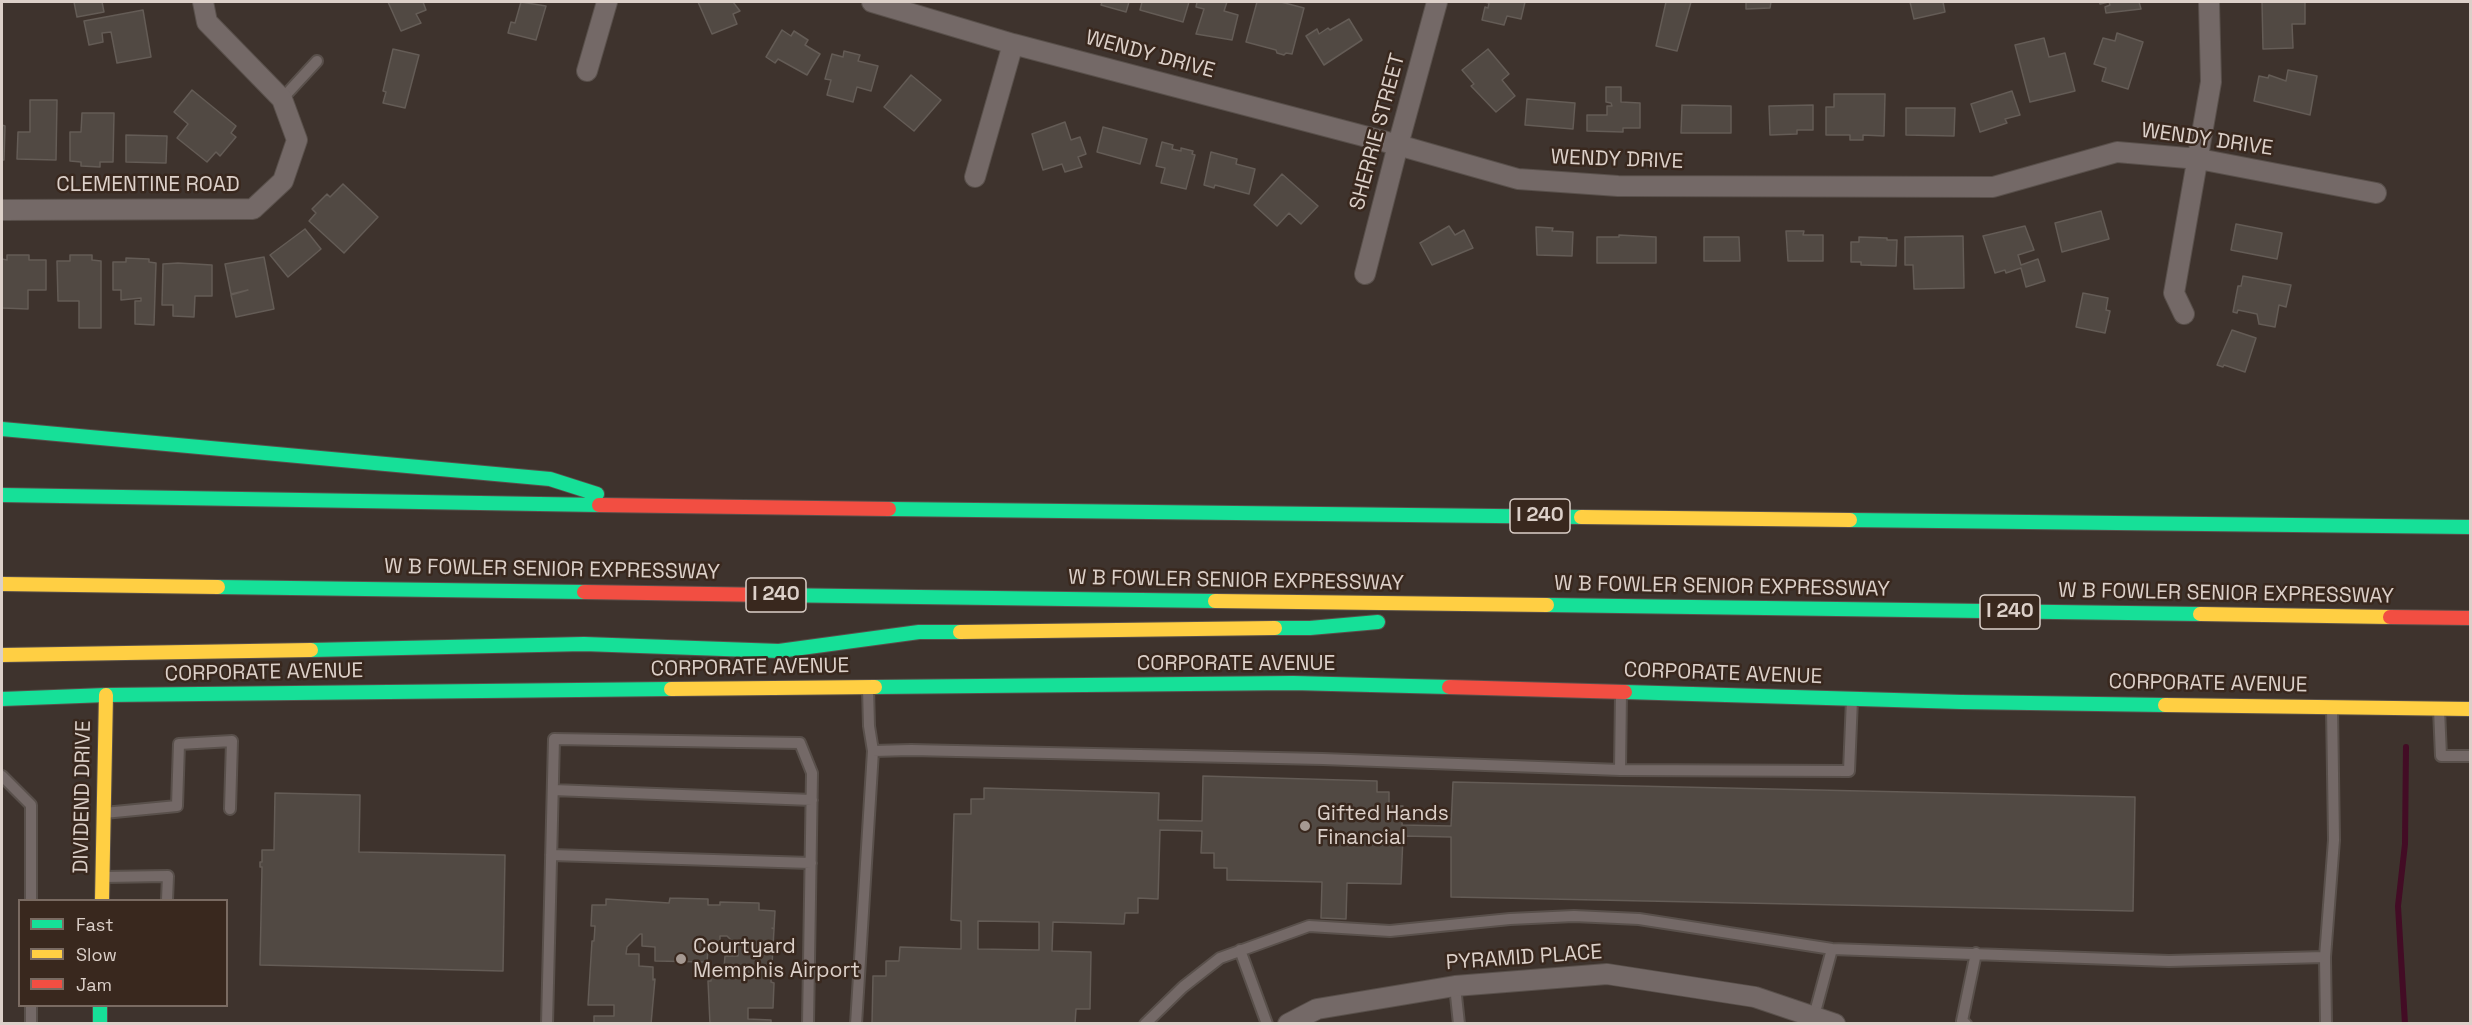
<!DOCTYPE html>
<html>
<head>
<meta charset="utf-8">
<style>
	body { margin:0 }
	#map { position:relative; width:2472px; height:1025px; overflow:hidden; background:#3e332d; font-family:"Space Grotesk",sans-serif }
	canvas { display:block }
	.frame { position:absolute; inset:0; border:3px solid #dcd0c9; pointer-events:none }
	.legend { position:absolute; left:18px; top:899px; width:210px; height:108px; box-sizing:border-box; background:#39281e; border:2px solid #7a6b62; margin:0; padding:8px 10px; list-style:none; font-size:18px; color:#dcd0c9 }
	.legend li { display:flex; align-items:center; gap:12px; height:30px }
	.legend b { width:30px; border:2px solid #7a6b62 }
</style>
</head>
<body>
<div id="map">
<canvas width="2472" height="1025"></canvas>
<div class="frame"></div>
<ul class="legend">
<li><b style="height:8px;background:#16e098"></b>Fast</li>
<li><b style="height:8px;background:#ffcf43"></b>Slow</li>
<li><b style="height:8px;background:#f24e42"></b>Jam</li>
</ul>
</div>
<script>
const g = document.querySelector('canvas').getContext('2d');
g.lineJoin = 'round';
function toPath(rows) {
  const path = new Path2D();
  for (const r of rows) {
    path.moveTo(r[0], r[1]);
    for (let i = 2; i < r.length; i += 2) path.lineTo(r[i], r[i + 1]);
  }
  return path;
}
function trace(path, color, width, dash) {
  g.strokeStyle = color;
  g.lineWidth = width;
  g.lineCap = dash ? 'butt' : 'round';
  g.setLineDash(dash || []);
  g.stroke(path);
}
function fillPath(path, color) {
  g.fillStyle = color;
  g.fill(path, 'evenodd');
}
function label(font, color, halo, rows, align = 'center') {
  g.font = font + ' "Space Grotesk",sans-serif';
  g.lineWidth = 5;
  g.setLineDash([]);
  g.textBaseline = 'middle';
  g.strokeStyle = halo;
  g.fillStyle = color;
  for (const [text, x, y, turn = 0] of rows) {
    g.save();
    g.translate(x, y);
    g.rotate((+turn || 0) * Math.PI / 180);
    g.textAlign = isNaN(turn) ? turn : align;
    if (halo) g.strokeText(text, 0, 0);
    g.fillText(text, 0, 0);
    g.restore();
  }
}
const stream = toPath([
	[2405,1024,2398,906,2405,844,2406,747]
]);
const building = toPath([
	[74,2,102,2,104,12,77,17,74,2],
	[388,2,423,2,426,10,416,14,421,23,401,31,388,2],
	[521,2,546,6,536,40,508,33,511,22,515,23,521,2],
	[698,2,733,2,740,11,733,14,737,24,712,34,698,2],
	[1102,2,1129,2,1126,12,1101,5,1102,2],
	[1142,2,1189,2,1183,22,1140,10,1142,2],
	[1197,2,1227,2,1224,11,1238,15,1232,40,1196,34,1204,9,1196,7,1197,2],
	[1257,2,1281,2,1304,8,1292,54,1286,53,1284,55,1277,53,1276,50,1246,42,1257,2],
	[1484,2,1525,2,1521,19,1507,16,1504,25,1482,20,1485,7,1488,8,1489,3,1484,2],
	[1666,2,1691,2,1677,51,1656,46,1666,2],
	[1746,2,1771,2,1770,8,1746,9,1746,2],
	[1904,2,1943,2,1945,12,1914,19,1910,2,1904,2],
	[2099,2,2139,2,2141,9,2106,13,2105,7,2110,5,2109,2,2100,4,2099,2],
	[2262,2,2305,2,2305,24,2292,24,2293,48,2263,49,2262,2],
	[143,10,151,57,117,63,111,32,102,33,103,42,89,45,84,21,143,10],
	[1349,19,1362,40,1324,65,1306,36,1317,29,1319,34,1328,28,1330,30,1349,19],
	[782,30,791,36,794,31,808,40,805,45,820,54,807,75,778,59,775,63,766,57,782,30],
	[2117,33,2143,42,2128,89,2102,81,2106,68,2094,64,2103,38,2115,41,2117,33],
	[2044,38,2049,57,2065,53,2075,91,2030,102,2015,45,2044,38],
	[393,49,419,55,405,108,383,103,386,92,383,91,393,49],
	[1488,49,1509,74,1502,80,1515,96,1496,112,1471,86,1474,84,1462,70,1488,49],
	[844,51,860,55,858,61,878,66,871,91,857,87,853,102,827,95,831,80,825,79,832,54,843,57,844,51],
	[2288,70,2317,76,2310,115,2254,101,2259,76,2268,78,2269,75,2286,81,2288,70],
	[911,75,941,100,914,131,884,107,911,75],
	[1606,87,1621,87,1621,102,1640,103,1640,128,1623,128,1623,132,1587,131,1587,115,1607,115,1607,106,1612,106,1611,103,1606,102,1606,87],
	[192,90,236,126,231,133,236,137,220,156,216,152,207,162,177,138,188,124,174,112,192,90],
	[2012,91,2020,115,2005,119,2007,123,1980,132,1971,104,2012,91],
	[1834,94,1885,94,1884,136,1863,135,1863,140,1850,140,1850,135,1826,135,1826,107,1834,107,1834,94],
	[1527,99,1575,103,1573,129,1525,125,1527,99],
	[30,100,57,100,56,160,17,159,18,132,30,132,30,100],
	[1682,105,1731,106,1731,133,1681,133,1682,105],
	[1813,105,1813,130,1797,130,1797,134,1770,135,1769,106,1813,105],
	[1906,108,1955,108,1954,136,1906,135,1906,108],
	[82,113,114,113,113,162,100,162,100,167,81,166,81,162,70,161,70,132,81,132,82,113],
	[1065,122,1071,140,1080,137,1086,154,1078,157,1082,167,1065,172,1062,164,1043,170,1032,134,1065,122],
	[2,125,5,126,4,160,2,160,2,125],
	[1103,127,1147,139,1140,164,1097,152,1103,127],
	[126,135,167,136,166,163,126,162,126,135],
	[1162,142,1173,145,1172,149,1181,151,1181,148,1193,151,1192,154,1195,155,1186,189,1161,183,1165,168,1156,166,1162,142],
	[1211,152,1237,159,1236,164,1255,169,1249,194,1215,185,1214,188,1204,185,1211,152],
	[1282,174,1318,206,1301,224,1289,213,1277,226,1254,205,1282,174],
	[343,184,378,217,344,253,309,221,316,213,312,209,327,194,330,197,343,184],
	[2101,211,2109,239,2062,252,2055,223,2101,211],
	[2236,224,2282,233,2277,259,2231,250,2236,224],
	[1449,226,1455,235,1464,230,1473,248,1432,265,1420,243,1449,226],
	[2025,226,2034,250,2018,255,2021,265,2038,259,2045,281,2026,287,2021,268,2006,273,2005,270,1995,273,1983,236,2025,226],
	[1536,227,1553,228,1552,231,1573,232,1572,256,1537,255,1536,227],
	[305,229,321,249,288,277,270,255,305,229],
	[1786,231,1804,231,1803,235,1823,235,1823,261,1788,261,1786,231],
	[1619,235,1656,237,1656,263,1597,263,1597,237,1619,237,1619,235],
	[1963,236,1964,288,1914,289,1913,265,1905,265,1905,237,1963,236],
	[1704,237,1739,237,1740,261,1704,261,1704,237],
	[1859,237,1887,238,1887,240,1897,240,1896,266,1861,265,1861,262,1851,262,1851,242,1859,242,1859,237],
	[7,255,29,255,29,260,46,260,46,290,28,290,28,309,2,308,2,259,7,260,7,255],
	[70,255,92,255,92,260,101,261,101,328,79,328,79,301,58,301,57,261,70,261,70,255],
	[264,257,274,309,236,317,231,295,248,290,231,294,225,264,264,257],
	[126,258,149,259,149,262,156,263,154,325,135,324,135,301,141,301,141,298,121,300,121,290,113,290,113,262,126,262,126,258],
	[178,263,212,265,212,296,195,296,194,317,173,316,173,305,162,305,163,264,178,263],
	[2243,276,2291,285,2286,307,2279,305,2275,327,2259,324,2257,314,2238,310,2237,313,2233,312,2238,286,2241,286,2243,276],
	[2083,293,2108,298,2106,310,2110,311,2105,333,2076,327,2083,293],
	[2232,330,2256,338,2245,372,2224,365,2223,367,2217,365,2232,330],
	[1203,776,1377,781,1377,792,1389,792,1389,806,1403,806,1402,825,1451,826,1453,782,2135,797,2133,911,1451,897,1451,837,1403,836,1401,884,1347,883,1346,919,1321,918,1322,882,1227,880,1227,868,1214,868,1214,853,1201,853,1202,831,1160,830,1158,899,1138,898,1138,913,1125,913,1124,924,1053,922,1052,951,1091,952,1090,1009,1076,1009,1075,1024,872,1024,873,976,886,976,886,961,899,961,900,947,961,949,961,921,951,920,954,814,971,814,971,799,984,799,984,788,1159,793,1158,820,1202,821,1203,776],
	[978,921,1039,922,1039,950,978,949,978,921],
	[275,793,360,795,359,852,505,855,503,971,260,965,262,867,260,867,260,862,262,862,262,850,274,850,275,793],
	[670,898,708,899,708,905,720,905,720,902,759,903,759,910,775,911,774,929,772,928,774,929,771,982,774,983,773,1008,748,1008,748,1019,771,1020,771,1024,710,1024,708,981,711,981,711,968,724,968,725,956,738,956,738,947,727,936,720,936,720,949,708,949,707,962,655,961,655,947,642,946,642,934,640,934,627,947,626,954,639,954,639,966,653,967,653,980,655,979,651,1024,594,1024,594,1016,614,1016,614,1005,588,1005,592,941,594,941,595,926,591,926,592,905,606,905,606,899,669,903,670,898]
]);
const lane = toPath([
	[282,99,317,61],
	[868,688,869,726,873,751,911,750,1323,759,1620,770,1849,771,1852,699],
	[2439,709,2441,756,2470,756],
	[1620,770,1621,693],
	[2,776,31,805,31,900],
	[553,790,812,800],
	[104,813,177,806,179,744,232,741,230,809],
	[551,855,811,863],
	[103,877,168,876,167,900],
	[1240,950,1267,1024],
	[2325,957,2326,1024],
	[1455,986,1459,1024],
	[1814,1016,1832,949],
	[31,1024,31,1006],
	[547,1024,554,739,800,743,812,773,808,1024],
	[856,1024,873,751],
	[1145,1024,1183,987,1220,958,1309,926,1390,931,1510,919,1574,916,1639,919,1832,949,2169,961,2325,957,2334,840,2332,707],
	[1966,1024,1962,1021,1976,953]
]);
const street = toPath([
	[872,2,1013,44,1398,145,1518,179,1618,186,1993,187,2117,152,2199,159,2376,193],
	[587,71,607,2],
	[975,177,1013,44],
	[2,210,253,209,283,181,297,140,282,99,207,22,203,2],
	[1365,274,1398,145,1437,2],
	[2184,314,2174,293,2211,82,2209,2],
	[1288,1024,1317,1009,1455,986,1607,974,1755,997,1835,1024]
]);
const fast = toPath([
	[2,429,550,479,597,494],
	[2,495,599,505],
	[889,509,1581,517],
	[1850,520,2470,527],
	[218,587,584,592],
	[771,595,1215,601],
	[1547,605,2200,614],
	[1275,628,1310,628,1378,622],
	[311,650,584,644,779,651,919,632,960,632],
	[875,687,1293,683,1449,687],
	[1625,692,1961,702,2165,705],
	[2,699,106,695,671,689],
	[100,1006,100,1024]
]);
const slow = toPath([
	[1581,517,1850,520],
	[2,584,218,587],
	[1215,601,1547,605],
	[2200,614,2390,617],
	[960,632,1275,628],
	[2,655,311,650],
	[671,689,875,687],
	[2165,705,2470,709],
	[102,900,106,695]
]);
const jam = toPath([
	[599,505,889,509],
	[584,592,771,595],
	[2390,617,2470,618],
	[1449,687,1625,692]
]);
const markers = [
	[1305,826,6,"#a59992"],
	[681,959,6,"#a59992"]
];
const shields = [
	[1540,516,60],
	[776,595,60],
	[2010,612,60]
];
const shieldNames = [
	["I 240",1540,516],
	["I 240",776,595],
	["I 240",2010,612]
];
const streetNames = [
	["WENDY DRIVE",1150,55,15],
	["SHERRIE STREET",1378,132,-75],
	["WENDY DRIVE",2207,140,8],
	["WENDY DRIVE",1617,160,2],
	["CLEMENTINE ROAD",148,185],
	["W B FOWLER SENIOR EXPRESSWAY",552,570,1],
	["W B FOWLER SENIOR EXPRESSWAY",1236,581,1],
	["W B FOWLER SENIOR EXPRESSWAY",1722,587,1],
	["W B FOWLER SENIOR EXPRESSWAY",2226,594,1],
	["CORPORATE AVENUE",1236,664],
	["CORPORATE AVENUE",750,668,-1],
	["CORPORATE AVENUE",264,673,-1],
	["CORPORATE AVENUE",1723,674,2],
	["CORPORATE AVENUE",2208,684,1],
	["DIVIDEND DRIVE",83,797,-89],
	["PYRAMID PLACE",1524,958,-4]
];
const poiNames = [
	["Gifted Hands",1317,814],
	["Financial",1317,838],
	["Courtyard",693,947],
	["Memphis Airport",693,971]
];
trace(stream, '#430c25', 6);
fillPath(building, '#514943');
trace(building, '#645c56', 1.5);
trace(lane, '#59504b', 14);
trace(street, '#59504b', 22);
trace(fast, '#59504b', 16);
trace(slow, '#59504b', 16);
trace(jam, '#59504b', 16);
trace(lane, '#746967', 10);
trace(street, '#746967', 20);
trace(fast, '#16e098', 14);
trace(slow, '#ffcf43', 14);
trace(jam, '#f24e42', 14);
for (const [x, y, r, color] of markers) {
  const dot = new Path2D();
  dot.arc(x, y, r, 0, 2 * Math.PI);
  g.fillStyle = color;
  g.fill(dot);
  trace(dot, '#39281e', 2);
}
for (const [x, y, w] of shields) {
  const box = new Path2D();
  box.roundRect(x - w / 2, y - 17, w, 34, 4.5);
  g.fillStyle = '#39281e';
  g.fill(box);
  trace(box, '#dcd0c9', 1.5);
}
label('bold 20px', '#dcd0c9', null, shieldNames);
label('21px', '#dcd0c9', '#39281e', streetNames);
label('21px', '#dcd0c9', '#39281e', poiNames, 'left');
</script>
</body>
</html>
